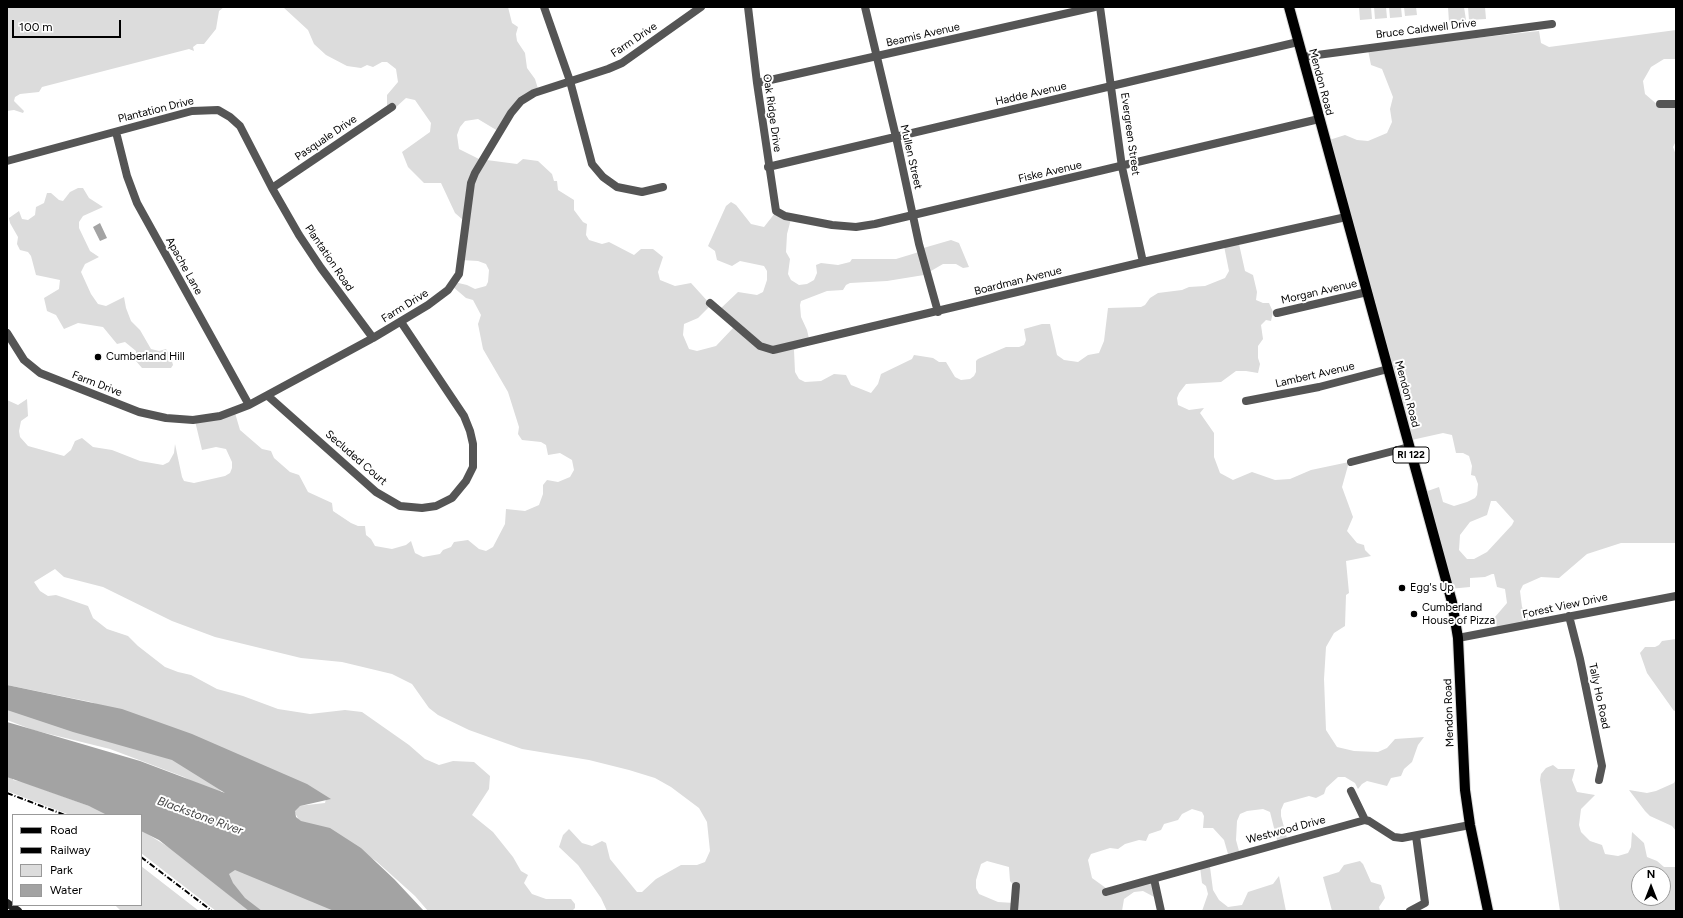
<!DOCTYPE html>
<html>
<head>
<meta charset="utf-8">
<style>
	body { margin:0 }
	#map { position:relative; width:1683px; height:918px; overflow:hidden; background:#fff; font-family:Figtree,sans-serif }
	canvas { display:block }
	.frame { position:absolute; inset:0; border:8px solid #000; pointer-events:none }
	.legend { position:absolute; left:12px; top:814px; width:130px; height:92px; box-sizing:border-box; background:#fff; border:1px solid #999; margin:0; padding:5px 7px; list-style:none; font-size:12px; color:#000 }
	.legend li { display:flex; align-items:center; gap:8px; height:20px }
	.legend b { width:20px; border:1px solid #999 }
	.north { position:absolute; left:1631px; top:866px; width:40px; height:40px; box-sizing:border-box; background:#fff; border:1px solid #999; border-radius:50%; rotate:0deg; font-size:11px; font-weight:700; line-height:16px; text-align:center; color:#000 }
	.north::after { content:''; display:block; margin:auto; width:14px; height:18px; background:#000; clip-path:polygon(50% 0,100% 100%,50% 72%,0 100%) }
	.scale { position:absolute; left:12px; top:20px; width:109px; height:18px; box-sizing:border-box; border:2px solid #000; border-top:0; padding-left:5px; font-size:12px; line-height:14px; white-space:nowrap; color:#000; -webkit-text-stroke:3px #fff; paint-order:stroke }
</style>
</head>
<body>
<div id="map">
<canvas width="1683" height="918"></canvas>
<div class="frame"></div>
<ul class="legend">
<li><b style="height:5px;background:#000"></b>Road</li>
<li><b style="height:5px;background:#000"></b>Railway</li>
<li><b style="height:11px;background:#dcdcdc"></b>Park</li>
<li><b style="height:11px;background:#a3a3a3"></b>Water</li>
</ul>
<div class="north">N</div>
<div class="scale">100 m</div>
</div>
<script>
const g = document.querySelector('canvas').getContext('2d');
g.lineJoin = 'round';
function fillPath(path, color) {
  g.fillStyle = color;
  g.fill(path, 'evenodd');
}
function toPath(rows) {
  const path = new Path2D();
  for (const r of rows) {
    path.moveTo(r[0], r[1]);
    for (let i = 2; i < r.length; i += 2) path.lineTo(r[i], r[i + 1]);
  }
  return path;
}
function trace(path, color, width, dash) {
  g.strokeStyle = color;
  g.lineWidth = width;
  g.lineCap = dash ? 'butt' : 'round';
  g.setLineDash(dash || []);
  g.stroke(path);
}
function label(font, color, halo, rows, align = 'center') {
  g.font = font + ' Figtree,sans-serif';
  g.lineWidth = 4;
  g.setLineDash([]);
  g.textBaseline = 'middle';
  g.strokeStyle = halo;
  g.fillStyle = color;
  for (const [text, x, y, turn = 0] of rows) {
    g.save();
    g.translate(x, y);
    g.rotate((+turn || 0) * Math.PI / 180);
    g.textAlign = isNaN(turn) ? turn : align;
    if (halo) g.strokeText(text, 0, 0);
    g.fillText(text, 0, 0);
    g.restore();
  }
}
const green = toPath([
	[7,7,224,7,219,11,216,29,204,44,197,44,193,47,194,51,189,49,42,87,39,92,20,94,15,97,14,101,24,111,23,113,14,110,7,111],
	[283,7,508,7,512,23,518,27,516,34,517,41,525,53,527,68,535,79,539,92,525,99,498,131,478,119,465,121,460,127,457,135,459,149,479,159,517,164,523,159,538,161,552,174,554,181,557,181,558,190,574,200,574,210,583,222,587,224,586,235,589,240,602,244,609,242,634,255,641,249,653,249,663,257,658,272,660,280,675,286,691,283,711,305,698,318,684,324,683,335,689,349,697,351,716,346,734,327,719,310,738,292,757,295,763,292,767,280,767,271,764,266,740,261,732,266,717,260,715,251,708,246,726,206,731,202,736,205,751,224,764,227,775,213,791,219,787,234,786,252,790,259,788,274,791,280,799,285,807,284,814,280,817,273,816,265,821,263,838,265,850,262,852,259,896,259,919,252,920,249,951,240,959,243,969,267,963,268,956,264,943,264,924,275,887,281,850,283,846,285,843,290,827,291,801,301,800,305,801,317,807,330,810,343,794,350,795,372,799,379,805,382,821,381,834,374,846,375,851,385,871,393,878,384,881,374,912,359,914,355,933,358,939,362,946,362,955,377,961,380,970,379,974,376,976,372,976,361,978,359,1006,347,1019,347,1024,345,1026,340,1024,329,1042,324,1050,324,1057,355,1064,360,1078,362,1088,355,1099,353,1104,341,1108,308,1141,307,1145,305,1150,298,1158,293,1182,290,1189,287,1205,286,1225,278,1229,271,1224,246,1239,244,1245,271,1253,275,1257,292,1256,300,1263,303,1269,303,1273,312,1271,321,1266,320,1261,325,1263,339,1258,346,1258,358,1260,364,1258,373,1246,371,1236,371,1221,382,1186,384,1179,393,1177,398,1178,405,1189,410,1204,408,1200,413,1214,433,1214,457,1220,473,1233,480,1252,472,1275,480,1290,479,1311,470,1349,462,1342,487,1353,517,1347,531,1357,543,1364,545,1365,550,1371,556,1346,561,1349,593,1346,595,1345,626,1334,633,1326,647,1324,679,1326,730,1337,747,1354,751,1378,752,1387,748,1395,739,1424,737,1418,745,1412,762,1404,769,1401,776,1391,778,1387,786,1367,781,1362,784,1358,789,1355,783,1345,777,1338,777,1326,788,1324,794,1316,798,1309,796,1284,803,1281,810,1281,816,1288,842,1278,844,1270,812,1263,809,1247,811,1240,814,1237,821,1236,840,1239,851,1228,854,1224,840,1213,828,1203,828,1204,816,1202,812,1192,809,1182,814,1178,820,1164,824,1161,830,1149,834,1146,841,1139,840,1125,844,1118,849,1110,848,1091,854,1088,860,1092,878,1110,891,1152,880,1158,899,1143,891,1134,892,1124,899,1122,911,607,911,601,898,578,865,559,847,563,835,569,829,582,843,592,846,602,841,606,843,610,859,637,892,642,892,656,879,681,865,697,865,705,862,710,851,707,822,699,808,671,787,655,778,629,770,589,760,522,749,469,730,438,715,429,708,412,684,392,674,342,662,301,658,215,637,172,621,103,587,64,577,55,569,34,582,40,591,48,596,56,595,88,606,93,618,107,629,128,636,138,646,165,667,178,672,191,675,217,689,243,696,278,709,310,714,345,710,362,712,409,745,425,759,439,765,453,761,474,762,490,776,489,789,472,815,493,832,513,857,521,871,528,875,524,883,532,894,546,899,571,899,575,904,575,908,573,910,568,911,428,911,415,896,376,861,353,846,300,822,294,811,298,806,325,803,326,799,91,702,7,685,7,400,18,405,27,399,28,416,21,421,19,431,20,437,28,446,64,456,71,450,75,441,82,438,93,447,112,450,140,461,163,465,169,462,174,453,175,444,182,477,184,481,194,483,225,476,230,473,232,468,232,462,226,449,216,447,202,450,195,421,235,413,240,430,262,449,271,451,274,458,290,472,299,475,308,492,332,503,333,511,351,523,358,526,365,526,366,535,371,539,375,546,392,549,406,545,411,541,415,553,423,557,440,554,443,550,451,547,454,542,468,540,479,549,486,551,493,547,505,524,506,509,525,511,539,505,543,494,543,485,547,480,558,482,570,477,574,470,572,460,560,453,548,455,546,445,541,442,522,440,518,434,519,427,508,392,483,349,478,324,481,315,473,300,466,298,452,286,454,282,467,285,475,289,486,286,488,282,489,270,486,264,478,261,461,260,463,220,455,213,441,183,424,183,408,167,402,152,430,132,431,123,415,100,406,98,395,108,387,112,387,95,398,82,396,69,387,62,382,62,373,67,367,65,361,68,347,66,326,55,314,44,308,30],
	[987,861,1009,867,1010,881,1015,887,1014,903,998,902,979,894,976,888,976,880,981,864],
	[1359,7,1371,7,1372,19,1360,20],
	[1374,7,1386,7,1387,18,1375,19],
	[1389,7,1401,7,1402,17,1390,18],
	[1404,7,1416,7,1417,15,1405,16],
	[1448,7,1464,7,1466,20,1449,22],
	[1468,7,1485,7,1486,19,1469,20],
	[1676,30,1676,59,1664,59,1651,67,1643,81,1645,94,1659,106,1676,107,1676,141,1673,147,1676,155,1676,543,1621,543,1587,554,1559,578,1541,577,1523,585,1520,591,1522,607,1527,615,1530,628,1498,634,1495,617,1507,603,1505,589,1497,587,1494,574,1492,574,1485,577,1470,578,1470,587,1449,589,1422,493,1439,487,1443,502,1454,506,1467,502,1475,498,1477,495,1478,484,1475,476,1471,475,1472,466,1469,456,1463,453,1456,453,1452,435,1443,433,1407,441,1326,141,1345,135,1357,140,1368,141,1387,133,1392,122,1390,109,1393,97,1382,69,1371,65,1368,50,1539,31,1541,43,1549,47],
	[1491,501,1496,501,1514,521,1512,525,1487,552,1474,559,1467,559,1459,550,1460,535,1470,522,1487,515],
	[78,188,83,188,89,198,103,207,83,216,79,222,79,228,90,251,99,257,85,264,81,272,91,294,98,304,106,306,124,297,126,308,131,321,140,330,151,349,159,351,166,349,171,358,173,365,171,368,142,368,136,361,136,351,125,342,117,344,103,327,78,323,64,329,56,315,47,311,44,298,59,289,60,280,36,275,31,256,28,252,20,250,17,244,18,237,10,223,9,218,19,211,22,219,28,220,35,215,36,207,44,203,47,193,51,193,59,200,63,201,70,192],
	[1676,639,1676,710,1674,711,1647,673,1640,653,1645,647,1655,647,1659,645,1662,641],
	[7,706,166,755,220,789,221,792,210,791,184,777,110,749,33,730,7,720],
	[1553,765,1558,769,1575,769,1572,780,1577,792,1595,795,1581,809,1579,825,1581,832,1590,841,1602,845,1605,854,1618,856,1628,853,1631,847,1632,832,1644,843,1647,857,1657,861,1664,867,1676,867,1676,911,1560,911,1540,780,1541,774,1546,768],
	[1639,874,1663,874,1663,898,1639,898],
	[7,776,13,779,13,780,23,782,114,815,70,815,7,791],
	[1676,779,1676,831,1672,826,1650,816,1645,811,1629,790,1647,793,1656,791,1674,783],
	[141,830,194,863,206,876,238,902,244,902,219,865,233,864,336,911,216,911,141,853],
	[1360,861,1363,864,1371,882,1381,885,1385,898,1379,907,1380,911,1332,911,1323,877,1339,872,1344,865],
	[141,866,199,911,121,911,115,905,141,905],
	[1200,867,1210,867,1213,890,1219,900,1228,907,1242,905,1248,892,1273,884,1279,876,1286,911,1202,911,1208,894,1206,886,1202,883]
]);
const water = toPath([
	[100,223,107,238,100,241,93,227],
	[7,685,122,709,192,734,307,784,331,799,300,806,295,811,296,817,301,821,330,828,361,848,394,879,424,911,334,911,235,870,229,874,233,883,245,898,262,911,249,911,159,840,141,831,141,815,107,815,89,806,7,777,7,722,140,761,225,793,172,760,73,732,7,710]
]);
const street = toPath([
	[544,7,570,81,592,164,603,177,617,187,642,192,663,187],
	[748,7,757,83,776,211,785,216,832,225,856,227,875,224,1319,119],
	[865,7,896,137,919,244,938,312],
	[1100,7,1122,167,1143,262],
	[1302,57,1552,24],
	[757,83,1095,7],
	[1660,104,1676,104],
	[116,132,127,176,137,203,249,405],
	[7,161,192,111,218,110,230,117,240,126,272,188,299,235,321,268,373,338],
	[768,167,1298,42],
	[272,188,392,107],
	[710,303,760,346,773,350,1143,262,1346,217],
	[1277,313,1367,292],
	[7,333,24,360,40,373,139,412,166,418,193,420,220,416,249,405,373,338,428,305,448,290,459,274,471,183,475,173,511,113,521,101,534,93,608,69,622,63,701,7],
	[268,396,376,492,400,506,422,508,436,506,452,498,466,481,473,467,473,444,470,431,464,416,401,322],
	[1246,401,1319,387,1388,369],
	[1351,462,1409,447],
	[1569,616,1580,659,1602,766,1599,780],
	[1458,638,1676,596],
	[1351,791,1365,820],
	[1154,879,1161,911],
	[1106,892,1365,820,1369,821,1394,837,1402,838,1470,825],
	[1014,911,1016,886],
	[1410,911,1425,903,1416,836]
]);
const secondary = toPath([
	[7,903,18,911]
]);
const primary = toPath([
	[1289,7,1452,602,1458,638,1465,790,1470,825,1488,911]
]);
const rail = toPath([
	[7,793,65,815],
	[141,857,212,911]
]);
const markers = [
	[98,357,4,"#000"],
	[1402,588,4,"#000"],
	[1414,614,4,"#000"]
];
const shields = [
	[1411,455,36]
];
const shieldNames = [
	["RI 122",1411,455]
];
const streetNames = [
	["Bruce Caldwell Drive",1426,29,-7],
	["Beamis Avenue",923,35,-13],
	["Farm Drive",634,40,-34],
	["Mendon Road",1321,82,75],
	["Hadde Avenue",1031,94,-13],
	["Plantation Drive",156,110,-14],
	["Oak Ridge Drive",772,113,82],
	["Evergreen Street",1130,134,82],
	["Pasquale Drive",326,138,-34],
	["Mullen Street",911,157,77],
	["Fiske Avenue",1050,172,-13],
	["Plantation Road",329,258,56],
	["Apache Lane",184,266,61],
	["Boardman Avenue",1018,281,-14],
	["Morgan Avenue",1319,292,-13],
	["Farm Drive",405,306,-32],
	["Lambert Avenue",1315,375,-13],
	["Farm Drive",97,384,21],
	["Mendon Road",1407,394,75],
	["Secluded Court",356,458,41],
	["Forest View Drive",1565,606,-12],
	["Tally Ho Road",1599,696,78],
	["Mendon Road",1449,713,-92],
	["Westwood Drive",1286,830,-15]
];
const poiNames = [
	["Cumberland Hill",106,357],
	["Egg's Up",1410,588],
	["Cumberland",1422,608],
	["House of Pizza",1422,621]
];
const waterNames = [
	["Blackstone River",200,816,20]
];
fillPath(green, '#dcdcdc');
fillPath(water, '#a3a3a3');
trace(primary, '#dbdbdb', 12);
trace(street, '#555', 8);
trace(secondary, '#222', 8);
trace(primary, '#000', 10);
trace(rail, '#000', 2, [6, 2, 1, 2]);
for (const [x, y, r, color] of markers) {
  const dot = new Path2D();
  dot.arc(x, y, r, 0, 2 * Math.PI);
  g.fillStyle = color;
  g.fill(dot);
  trace(dot, '#fff', 1.5);
}
for (const [x, y, w] of shields) {
  const box = new Path2D();
  box.roundRect(x - w / 2, y - 8, w, 16, 3);
  g.fillStyle = '#fff';
  g.fill(box);
  trace(box, '#000', 1);
}
label('bold 10px', '#000', null, shieldNames);
label('11px', '#000', '#fff', streetNames);
label('11px', '#000', '#fff', poiNames, 'left');
label('italic 12px', '#444', '#fff', waterNames);
</script>
</body>
</html>
